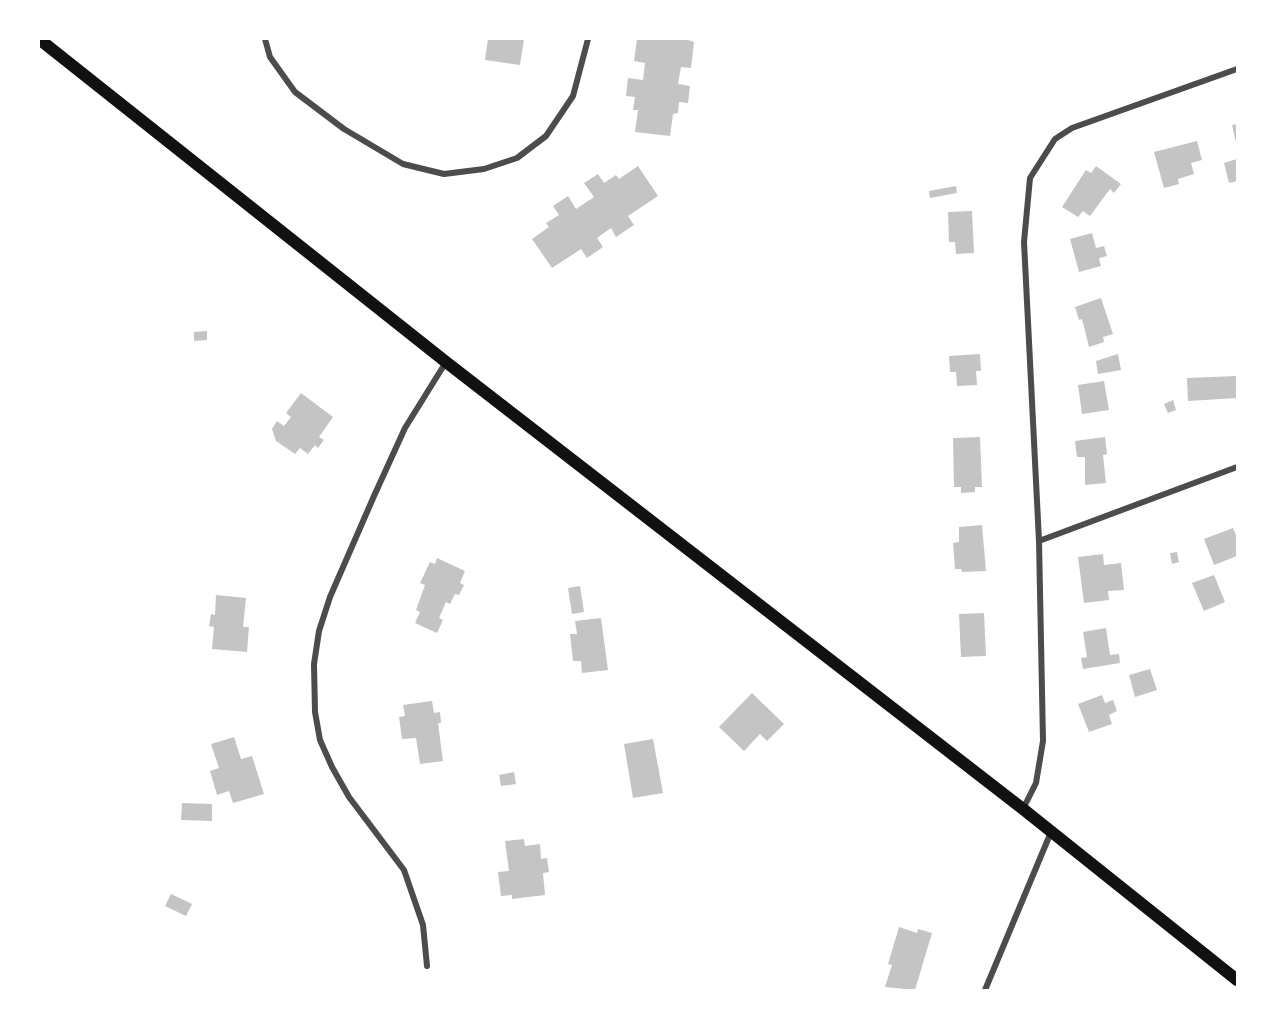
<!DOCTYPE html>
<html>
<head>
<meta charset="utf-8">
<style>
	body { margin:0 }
	#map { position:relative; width:1276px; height:1029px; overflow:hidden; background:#fff; font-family:"Alegreya Sans",sans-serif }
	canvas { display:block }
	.frame { position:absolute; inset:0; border:40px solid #fff; pointer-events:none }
</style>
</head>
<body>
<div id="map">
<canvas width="1276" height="1029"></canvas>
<div class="frame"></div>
</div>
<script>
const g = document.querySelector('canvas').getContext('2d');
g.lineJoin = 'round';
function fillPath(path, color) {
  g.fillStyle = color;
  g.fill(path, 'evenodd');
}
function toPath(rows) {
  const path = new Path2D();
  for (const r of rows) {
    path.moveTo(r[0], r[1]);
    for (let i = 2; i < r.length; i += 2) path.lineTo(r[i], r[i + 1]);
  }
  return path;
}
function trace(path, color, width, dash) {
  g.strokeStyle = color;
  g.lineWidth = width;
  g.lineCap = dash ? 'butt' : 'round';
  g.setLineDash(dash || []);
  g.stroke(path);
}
const building = toPath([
	[488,39,524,39,520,65,485,60],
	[637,39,685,39,694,42,691,68,681,67,678,84,690,86,688,103,679,102,678,113,673,114,670,136,635,132,638,110,633,110,635,97,626,96,628,78,643,80,645,63,634,61],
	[1237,124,1237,143,1236,143,1232,125],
	[1197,141,1202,160,1191,163,1194,174,1178,179,1179,184,1164,188,1154,152],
	[1237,159,1237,181,1229,183,1224,163],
	[638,166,658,196,628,216,634,225,616,237,611,228,597,238,603,247,587,258,581,249,552,268,532,239,549,227,546,223,559,215,553,206,568,196,576,209,594,197,584,183,598,174,604,183,616,175,619,179],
	[1096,166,1121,184,1114,193,1110,189,1090,216,1083,211,1078,217,1062,207,1086,170,1091,173],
	[956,186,957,193,930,198,929,191],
	[972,211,974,253,956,254,955,242,949,242,948,212],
	[1092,233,1096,248,1104,246,1107,256,1099,258,1101,266,1079,272,1070,239],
	[1101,298,1113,334,1103,337,1104,342,1089,347,1082,319,1079,320,1075,307],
	[207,331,207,340,194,341,194,332],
	[980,354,981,371,976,371,977,385,957,386,956,372,950,372,949,356],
	[1118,354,1121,370,1098,374,1096,361],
	[1237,376,1237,398,1188,401,1187,378],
	[1104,381,1109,410,1082,414,1078,385],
	[301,393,333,417,319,437,324,440,318,448,315,445,308,454,300,448,295,454,276,441,272,429,277,421,284,426,291,417,286,413],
	[1173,400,1176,410,1168,413,1164,404],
	[980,437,982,487,975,487,975,492,961,493,961,487,954,487,953,438],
	[1105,437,1107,454,1103,455,1106,483,1085,485,1085,457,1077,457,1075,441],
	[982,525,986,571,962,572,961,569,955,569,953,543,959,542,959,527],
	[1233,528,1237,537,1237,556,1214,565,1204,539],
	[1177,552,1179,562,1172,564,1170,553],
	[1103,554,1104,565,1121,563,1124,590,1108,591,1109,600,1084,603,1078,557],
	[437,558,465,571,460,583,464,585,459,595,455,594,450,604,446,602,439,618,443,620,437,633,415,623,420,612,416,610,425,585,420,583,430,562,435,564],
	[1214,575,1225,602,1204,611,1192,583],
	[580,586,584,612,572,614,568,588],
	[216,595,246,598,243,627,249,627,247,652,212,649,214,627,209,626,211,614,215,615],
	[984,613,986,656,961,657,959,614],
	[601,618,608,670,582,673,581,661,573,661,570,634,577,634,575,621],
	[1106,628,1110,655,1119,654,1120,663,1083,669,1081,658,1087,657,1083,632],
	[1150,669,1157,690,1135,697,1129,675],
	[752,693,784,724,767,741,760,734,744,751,719,727],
	[1102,695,1105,703,1113,700,1117,711,1109,715,1112,724,1089,732,1078,704],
	[432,701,434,713,440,712,441,723,438,723,443,761,420,764,416,738,402,739,399,717,405,716,403,705],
	[234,737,241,759,252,756,264,794,233,803,229,791,217,795,210,771,219,768,211,744],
	[653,739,663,793,633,798,624,744],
	[514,772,516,784,501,786,499,775],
	[182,803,212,804,212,821,181,820],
	[524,839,525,846,540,844,541,859,547,858,549,872,543,873,545,895,512,899,512,895,501,896,498,872,509,871,505,841],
	[171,894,192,904,186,916,165,906],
	[899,927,917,933,918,929,932,933,915,990,885,987,892,965,888,964]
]);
const minor = toPath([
	[265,39,270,57,295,92,344,129,403,164,444,174,484,169,517,158,546,136,573,96,588,39],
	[1039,541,1237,467],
	[1023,809,1036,783,1043,741,1039,541,1024,242,1030,178,1055,139,1072,128,1237,69],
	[427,966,423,925,404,870,349,797,332,767,320,740,315,712,314,664,319,631,330,597,374,496,405,428,446,362],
	[985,990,1051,832]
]);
const secondary = toPath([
	[39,39,446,362,1023,809,1237,980]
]);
fillPath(building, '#c4c4c4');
trace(minor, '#4c4c4c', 6);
trace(secondary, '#111', 12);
</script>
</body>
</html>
